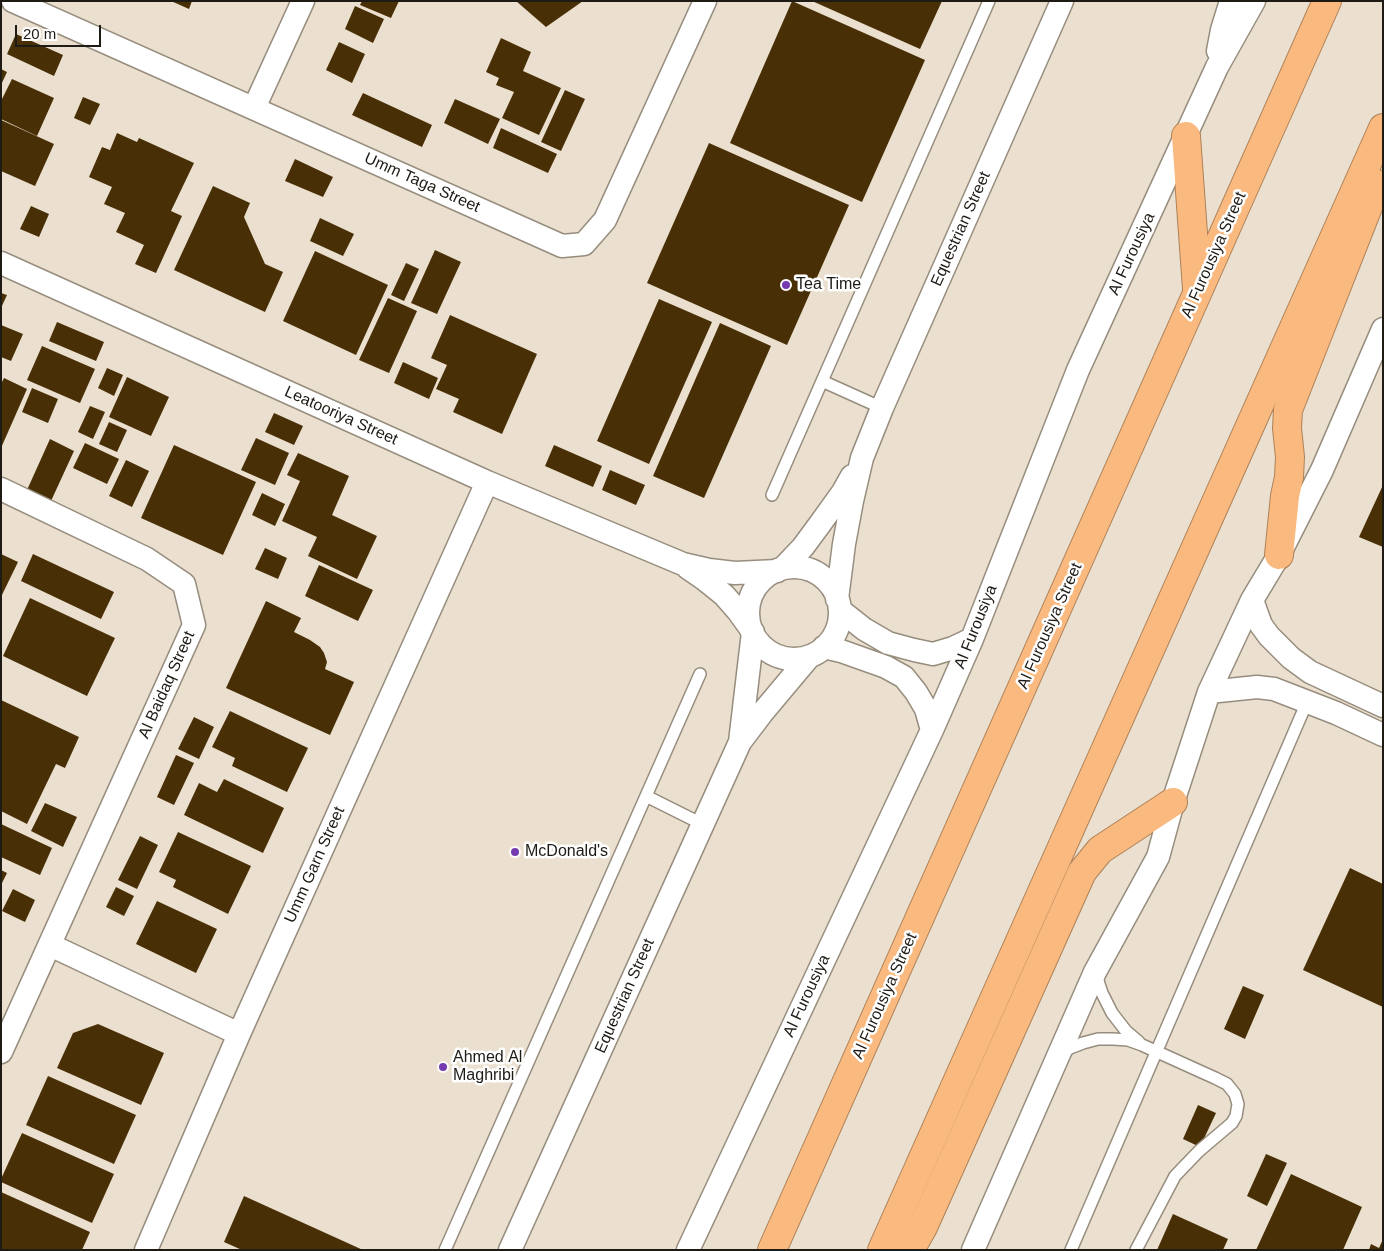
<!DOCTYPE html>
<html>
<head>
<meta charset="utf-8">
<style>
	body { margin:0 }
	#map { position:relative; width:1384px; height:1251px; overflow:hidden; background:#ebe0cf; font-family:Helvetica,sans-serif }
	canvas { display:block }
	.frame { position:absolute; inset:0; border:2px solid #1e1a14; pointer-events:none }
	.scale { position:absolute; left:15px; top:25px; width:86px; height:22px; box-sizing:border-box; border:2px solid #1e1a14; border-top:0; padding-left:6px; font-size:15px; line-height:18px; white-space:nowrap; color:#1e1a14; -webkit-text-stroke:4px #fff; paint-order:stroke }
</style>
</head>
<body>
<div id="map">
<canvas width="1384" height="1251"></canvas>
<div class="frame"></div>
<div class="scale">20 m</div>
</div>
<script>
const g = document.querySelector('canvas').getContext('2d');
g.lineJoin = 'round';
function fillPath(path, color) {
  g.fillStyle = color;
  g.fill(path, 'evenodd');
}
function toPath(rows) {
  const path = new Path2D();
  for (const r of rows) {
    if (r.length === 3) {
      path.moveTo(r[0] + r[2], r[1]);
      path.arc(r[0], r[1], r[2], 0, 2 * Math.PI);
      continue;
    }
    path.moveTo(r[0], r[1]);
    for (let i = 2; i < r.length; i += 2) path.lineTo(r[i], r[i + 1]);
  }
  return path;
}
function trace(path, color, width, dash) {
  g.strokeStyle = color;
  g.lineWidth = width;
  g.lineCap = dash ? 'butt' : 'round';
  g.setLineDash(dash || []);
  g.stroke(path);
}
function label(font, color, halo, rows, align = 'center') {
  g.font = font + ' Helvetica,sans-serif';
  g.lineWidth = 5;
  g.setLineDash([]);
  g.textBaseline = 'middle';
  g.strokeStyle = halo;
  g.fillStyle = color;
  for (const [text, x, y, turn = 0] of rows) {
    g.save();
    g.translate(x, y);
    g.rotate((+turn || 0) * Math.PI / 180);
    g.textAlign = isNaN(turn) ? turn : align;
    if (halo) g.strokeText(text, 0, 0);
    g.fillText(text, 0, 0);
    g.restore();
  }
}
const building = toPath([
	[171,1,192,1,189,9],
	[362,1,399,1,391,18,360,5],
	[516,1,583,1,546,27],
	[792,1,925,60,862,202,730,143],
	[812,1,942,1,920,49],
	[355,6,384,19,373,43,345,29],
	[16,34,63,55,54,76,7,54],
	[501,38,531,52,523,71,561,88,539,135,502,118,514,92,496,85,499,78,486,72],
	[339,42,365,54,352,83,326,70],
	[1,69,7,72,1,85],
	[12,79,54,98,37,136,1,119,1,101],
	[565,90,585,99,561,151,541,142],
	[363,93,432,125,422,147,352,115],
	[83,97,100,104,90,125,74,118],
	[455,99,500,119,488,144,444,123],
	[1,120,54,144,35,186,1,171],
	[501,128,557,154,548,173,493,148],
	[117,133,137,142,139,138,194,163,171,211,182,216,156,273,135,264,144,245,116,232,125,213,104,204,112,187,89,177,102,147,110,150],
	[709,143,849,205,787,345,647,283],
	[295,159,333,177,323,197,285,181],
	[213,186,250,203,244,217,265,264,283,272,265,312,174,270],
	[31,206,49,214,39,237,20,229],
	[320,218,354,234,343,256,310,241],
	[435,250,461,262,437,314,411,303],
	[315,251,388,285,356,355,283,321],
	[406,263,419,269,404,301,391,295],
	[1,293,7,295,1,308],
	[388,298,417,311,389,373,359,360],
	[659,299,712,322,649,464,597,441],
	[450,315,537,354,502,434,453,412,459,399,436,389,447,365,431,358],
	[57,322,104,342,96,361,49,341],
	[720,323,771,346,704,498,653,476],
	[1,325,23,334,11,361,1,357],
	[42,346,95,369,80,403,27,380],
	[403,362,438,378,429,399,394,383],
	[107,368,123,375,114,396,98,388],
	[127,377,169,397,151,436,109,417],
	[4,378,27,389,1,448,1,384],
	[32,388,58,399,48,423,22,412],
	[90,406,105,412,93,439,78,432],
	[274,413,303,426,294,445,265,432],
	[109,422,127,430,117,452,99,444],
	[256,438,289,453,275,485,241,470],
	[50,439,74,451,51,501,27,490],
	[85,443,119,459,107,484,73,468],
	[174,445,256,482,223,555,141,518],
	[554,445,602,466,593,487,545,466],
	[298,453,349,476,332,515,377,536,357,579,308,556,317,537,282,521,300,481,287,475],
	[126,460,149,471,132,507,109,496],
	[610,470,645,485,636,505,602,490],
	[1383,485,1383,547,1359,537],
	[262,493,285,504,275,526,252,515],
	[265,548,287,558,278,579,255,569],
	[1,554,18,562,1,597],
	[33,554,114,592,101,619,21,581],
	[319,565,373,590,358,621,305,596],
	[30,598,115,638,87,696,3,656],
	[266,601,301,618,294,632,310,640,320,647,324,653,327,662,325,669,354,682,330,735,226,688],
	[1,700,79,737,65,768,56,764,27,824,1,811],
	[230,711,308,748,287,792,232,766,235,758,212,747],
	[194,717,214,727,199,759,178,749],
	[176,755,194,763,174,805,157,797],
	[224,779,284,808,263,853,184,815,199,783,217,792],
	[45,803,77,817,63,847,31,831],
	[1,824,52,848,40,875,1,857],
	[178,832,251,866,228,914,173,887,176,880,159,872],
	[140,836,158,845,137,889,118,880],
	[1350,868,1383,884,1383,1007,1303,970],
	[1,870,7,873,1,885],
	[116,887,134,896,124,916,106,907],
	[13,889,35,900,25,922,2,911],
	[157,901,217,929,196,973,136,944],
	[1243,986,1264,995,1245,1039,1224,1029],
	[98,1024,164,1053,141,1105,57,1068,73,1033],
	[48,1076,136,1115,114,1164,26,1125],
	[1198,1105,1216,1113,1200,1147,1183,1139],
	[22,1133,114,1174,92,1223,1,1182,1,1179],
	[1266,1154,1287,1163,1267,1206,1247,1196],
	[1291,1174,1362,1207,1343,1250,1256,1250],
	[1,1192,90,1232,82,1250,1,1250],
	[244,1196,363,1250,242,1250,224,1242],
	[1173,1214,1228,1239,1223,1250,1157,1250],
	[1383,1239,1383,1250,1369,1250,1371,1244,1379,1248]
]);
const lane = toPath([
	[822,381,882,408],
	[772,495,989,1],
	[646,796,702,824],
	[1096,975,1102,993,1112,1013,1126,1031,1139,1042],
	[1063,1053,1070,1048,1083,1043,1098,1039,1113,1039,1128,1040,1142,1045,1215,1078,1227,1084,1235,1094,1238,1104,1236,1116,1232,1123,1199,1151,1175,1176,1136,1250],
	[445,1250,700,674],
	[1071,1250,1307,702]
]);
const street = toPath([
	[13,1,562,246,584,244,605,220,705,1],
	[1218,51,1222,30,1231,1],
	[254,108,303,1],
	[1,263,487,482,683,564,709,570,735,573,777,571],
	[1,489,147,559,184,584,194,625,1,1052],
	[794,613,46],
	[688,568,704,579,724,595,738,611,751,629],
	[783,568,803,547,820,524,843,492,852,476],
	[837,599,844,544,852,501,862,458,882,408,1062,1],
	[1252,600,1261,625,1269,636,1291,658,1310,672,1383,706],
	[840,610,864,629,888,643,914,650,933,654,953,648,972,639],
	[824,647,841,651,886,667,904,677,916,692,926,709,932,730],
	[1209,692,1257,687,1274,689,1336,713,1383,735],
	[740,742,753,632],
	[50,945,239,1034],
	[146,1250,239,1034,487,482],
	[510,1250,740,742,762,713,809,657],
	[688,1250,932,730,972,639,1078,370,1217,67,1254,1],
	[973,1250,1095,972,1158,857,1173,802,1209,692,1252,600,1279,555,1322,470,1383,329]
]);
const highway = toPath([
	[1186,136,1197,289],
	[1279,555,1285,496,1289,477,1290,457,1287,428,1288,410,1377,184],
	[772,1250,1327,1],
	[882,1250,1383,128],
	[910,1250,923,1227,1082,872,1100,850,1173,802]
]);
const markers = [
	[786,285,5,"#763ab0"],
	[515,852,5,"#763ab0"],
	[443,1067,5,"#763ab0"]
];
const streetNames = [
	["Umm Taga Street",422,183,24],
	["Equestrian Street",961,229,-66],
	["Al Furousiya",1132,254,-65],
	["Al Furousiya Street",1214,255,-66],
	["Leatooriya Street",341,416,24],
	["Al Furousiya Street",1050,626,-66],
	["Al Furousiya",976,627,-68],
	["Al Baidaq Street",167,685,-66],
	["Umm Garn Street",315,865,-66],
	["Equestrian Street",625,996,-66],
	["Al Furousiya",807,996,-65],
	["Al Furousiya Street",885,996,-66]
];
const poiNames = [
	["Tea Time",796,285],
	["McDonald's",525,852],
	["Ahmed Al",453,1058],
	["Maghribi",453,1076]
];
fillPath(building, '#492f06');
trace(lane, '#978d7e', 14);
trace(street, '#978d7e', 25);
trace(highway, '#ad8159', 30);
trace(lane, '#fff', 11);
trace(street, '#fff', 22);
trace(highway, '#fab97e', 28);
for (const [x, y, r, color] of markers) {
  const dot = new Path2D();
  dot.arc(x, y, r, 0, 2 * Math.PI);
  g.fillStyle = color;
  g.fill(dot);
  trace(dot, '#fff', 2);
}
label('16px', '#1e1a14', '#fff', streetNames);
label('16px', '#1e1a14', '#fff', poiNames, 'left');
</script>
</body>
</html>
